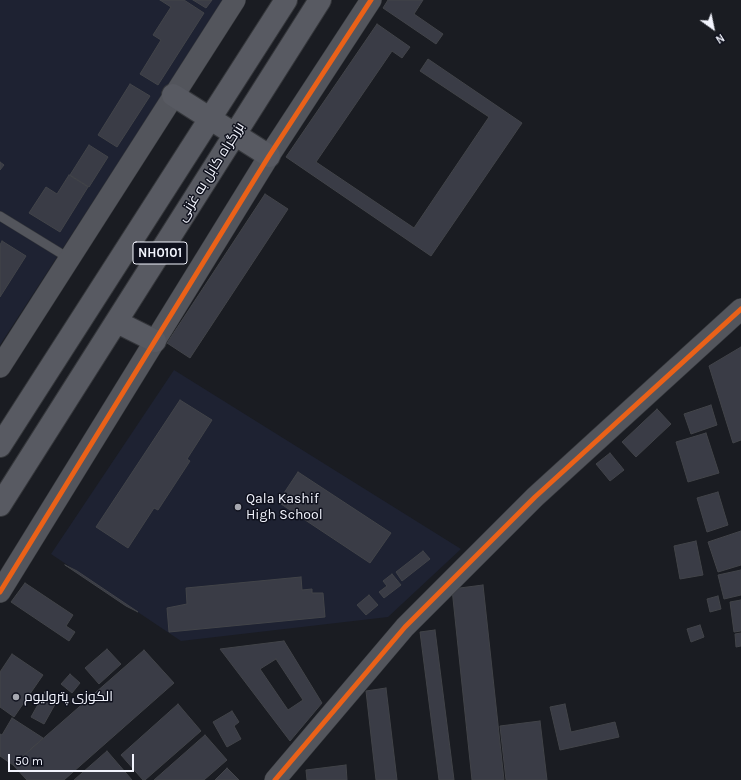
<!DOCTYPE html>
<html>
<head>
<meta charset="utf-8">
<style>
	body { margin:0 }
	#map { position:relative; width:741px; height:780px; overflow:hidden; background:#1a1c22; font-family:Karla,sans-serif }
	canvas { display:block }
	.north { position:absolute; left:693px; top:8px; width:40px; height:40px; -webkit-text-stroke:3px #0f111d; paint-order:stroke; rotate:147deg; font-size:11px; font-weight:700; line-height:16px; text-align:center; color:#f2f4fd }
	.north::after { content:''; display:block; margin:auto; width:14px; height:18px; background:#f2f4fd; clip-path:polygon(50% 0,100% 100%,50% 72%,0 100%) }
	.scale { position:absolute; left:8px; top:754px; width:126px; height:18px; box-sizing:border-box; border:2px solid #f2f4fd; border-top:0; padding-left:5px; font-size:12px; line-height:14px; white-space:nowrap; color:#f2f4fd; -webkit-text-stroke:3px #0f111d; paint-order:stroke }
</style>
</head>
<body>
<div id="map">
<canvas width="741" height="780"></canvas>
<div class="north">N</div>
<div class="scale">50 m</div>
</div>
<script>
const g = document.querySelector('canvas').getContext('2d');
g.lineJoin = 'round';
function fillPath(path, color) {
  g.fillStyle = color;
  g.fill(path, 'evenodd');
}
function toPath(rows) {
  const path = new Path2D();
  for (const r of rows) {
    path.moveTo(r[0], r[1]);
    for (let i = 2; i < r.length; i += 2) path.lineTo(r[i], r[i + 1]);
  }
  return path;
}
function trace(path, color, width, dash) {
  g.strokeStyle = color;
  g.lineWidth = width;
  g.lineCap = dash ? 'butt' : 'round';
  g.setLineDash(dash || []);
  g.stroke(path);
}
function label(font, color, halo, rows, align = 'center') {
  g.font = font + ' Karla,Cairo,sans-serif';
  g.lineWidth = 3;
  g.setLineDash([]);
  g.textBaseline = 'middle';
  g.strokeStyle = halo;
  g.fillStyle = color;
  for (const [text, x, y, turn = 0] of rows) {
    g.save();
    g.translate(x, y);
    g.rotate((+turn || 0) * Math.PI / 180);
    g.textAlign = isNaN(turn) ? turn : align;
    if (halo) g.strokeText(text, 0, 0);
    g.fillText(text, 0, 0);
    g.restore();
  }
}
const built = toPath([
	[0,0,224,0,0,345],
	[174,370,461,549,388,617,181,641,51,554]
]);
const building = toPath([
	[160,0,184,0,204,13,158,85,140,74,161,40,153,35,171,7,160,0],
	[193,0,212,0,206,8,193,0],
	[388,0,423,0,414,14,443,34,436,44,383,8,388,0],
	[377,24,410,47,402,58,392,51,316,162,414,228,489,117,420,71,428,59,522,123,431,256,286,157,377,24],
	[130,84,150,96,117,147,98,135,130,84],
	[89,145,108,157,89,187,70,175,89,145],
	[0,162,4,165,0,170,0,162],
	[69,175,88,187,60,232,29,213,46,187,57,194,69,175],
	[265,194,288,209,190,358,167,343,265,194],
	[2,241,26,256,0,297,0,245,2,241],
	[741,347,741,440,733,443,709,366,741,347],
	[180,400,212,420,187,459,190,461,158,510,154,508,128,548,96,527,180,400],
	[711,405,717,425,691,434,684,414,711,405],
	[657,409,671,424,636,457,622,442,657,409],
	[706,433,719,473,688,482,676,442,706,433],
	[610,453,624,470,610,481,596,464,610,453],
	[298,472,391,533,370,563,278,502,298,472],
	[718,492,728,525,707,532,697,498,718,492],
	[741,531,741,565,718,572,708,542,741,531],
	[696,541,703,575,680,579,674,546,696,541],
	[423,551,430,559,402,581,396,572,423,551],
	[65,565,77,571,138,612,126,606,65,565],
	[741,570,741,595,724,599,718,575,741,570],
	[392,574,401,585,384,598,379,592,387,586,383,581,392,574],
	[301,577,302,590,312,589,312,593,323,593,325,617,169,632,167,608,187,604,186,588,301,577],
	[25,583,73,615,66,626,75,632,69,641,11,602,25,583],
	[483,585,504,780,472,780,452,589,483,585],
	[369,595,378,605,366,615,357,605,369,595],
	[718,596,721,609,710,612,707,599,718,596],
	[741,600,741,631,734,632,730,602,741,600],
	[700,625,704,637,691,642,687,629,700,625],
	[435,630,454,780,439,780,420,632,435,630],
	[741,633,741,646,736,647,735,634,741,633],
	[284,641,322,703,290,741,220,649,284,641],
	[276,659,303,700,288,710,260,669,276,659],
	[107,649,121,664,99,684,85,668,107,649],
	[144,650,174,683,64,780,27,780,13,765,144,650],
	[12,654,43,675,14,717,0,707,0,672,12,654],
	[70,674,80,683,72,693,61,684,70,674],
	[386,688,397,780,376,780,366,691,386,688],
	[45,692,58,699,44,724,31,717,45,692],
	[178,704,201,731,145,780,143,780,121,755,178,704],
	[565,704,571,732,615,722,619,737,560,750,550,707,565,704],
	[232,711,239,722,234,726,241,739,227,747,213,722,232,711],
	[12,718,43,738,13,765,0,756,0,734,2,735,12,718],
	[540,721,547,780,506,780,500,726,540,721],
	[205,735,227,760,204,780,154,780,205,735],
	[107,751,132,780,74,780,107,751],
	[346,765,347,780,307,780,306,770,346,765],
	[227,768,239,780,215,780,227,768]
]);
const service = toPath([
	[0,216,70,259]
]);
const tertiary = toPath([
	[0,367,235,0],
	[0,592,269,156,371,0],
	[275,780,405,627,535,497,741,309]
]);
const trunk = toPath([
	[173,95,269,156],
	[117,322,155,341],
	[0,446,286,0],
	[0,505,320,0]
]);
const cycleway = toPath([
	[0,592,269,156,371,0],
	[275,780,405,627,535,497,741,309]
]);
const markers = [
	[238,507,4,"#a6a8b0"],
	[16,697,4,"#a6a8b0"]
];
const shields = [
	[160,253,54]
];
const shieldNames = [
	["NH0101",160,253]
];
const streetNames = [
	["بزرگراه کابل به غزنی",211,172,-58]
];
const poiNames = [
	["Qala Kashif",246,499],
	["High School",246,515],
	["الکوزی پترولیوم",24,697]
];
fillPath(built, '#1e2232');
fillPath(building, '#3a3c46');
trace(building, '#424449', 1);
trace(service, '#35373b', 10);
trace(tertiary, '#35373b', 22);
trace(trunk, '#35373b', 24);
trace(service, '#53555c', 9);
trace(tertiary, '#53555c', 21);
trace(trunk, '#585a62', 22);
trace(cycleway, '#ea6118', 5);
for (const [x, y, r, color] of markers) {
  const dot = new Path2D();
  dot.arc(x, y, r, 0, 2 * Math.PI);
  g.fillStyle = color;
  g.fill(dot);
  trace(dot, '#0f111d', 1.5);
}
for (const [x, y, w] of shields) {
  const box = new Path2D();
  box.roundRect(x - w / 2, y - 11, w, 22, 3);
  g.fillStyle = '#0f111d';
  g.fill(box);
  trace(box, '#f2f4fd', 1);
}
label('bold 13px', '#f2f4fd', null, shieldNames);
label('14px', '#f2f4fd', '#0f111d', streetNames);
label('14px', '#f2f4fd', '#0f111d', poiNames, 'left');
</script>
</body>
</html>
